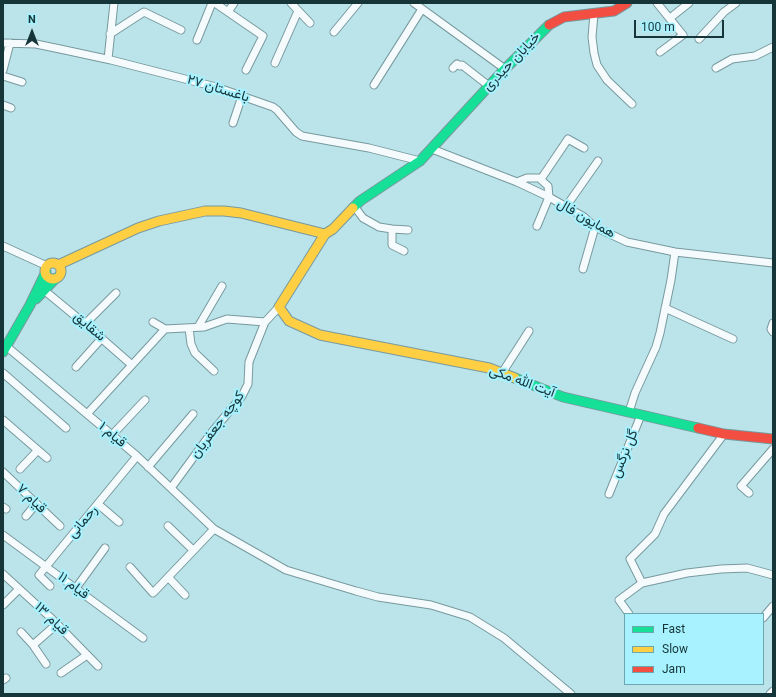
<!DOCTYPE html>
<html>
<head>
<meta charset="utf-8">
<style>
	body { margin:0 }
	#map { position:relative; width:776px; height:697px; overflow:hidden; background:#bbe4ea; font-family:Roboto,sans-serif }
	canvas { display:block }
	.frame { position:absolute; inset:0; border:4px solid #153539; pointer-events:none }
	.legend { position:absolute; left:624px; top:613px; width:140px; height:72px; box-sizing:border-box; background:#a7f2fe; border:1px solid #6da6af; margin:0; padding:5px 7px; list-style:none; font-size:12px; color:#153539 }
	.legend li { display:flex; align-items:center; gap:8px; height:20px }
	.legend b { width:20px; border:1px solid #6da6af }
	.north { position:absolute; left:12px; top:12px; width:40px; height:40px; -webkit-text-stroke:3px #a7f2fe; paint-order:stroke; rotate:0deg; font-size:11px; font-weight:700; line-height:16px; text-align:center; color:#153539 }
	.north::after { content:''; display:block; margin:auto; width:14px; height:18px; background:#153539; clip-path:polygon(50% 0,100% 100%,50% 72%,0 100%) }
	.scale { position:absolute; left:634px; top:20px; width:90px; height:18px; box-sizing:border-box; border:2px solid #153539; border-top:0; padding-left:5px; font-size:12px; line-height:14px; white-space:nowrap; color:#153539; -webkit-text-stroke:3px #a7f2fe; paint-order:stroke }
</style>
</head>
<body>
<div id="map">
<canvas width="776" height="697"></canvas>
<div class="frame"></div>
<ul class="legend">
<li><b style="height:5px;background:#16e098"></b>Fast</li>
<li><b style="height:5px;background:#ffcf43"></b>Slow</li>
<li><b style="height:5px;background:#f24e42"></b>Jam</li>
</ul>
<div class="north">N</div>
<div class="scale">100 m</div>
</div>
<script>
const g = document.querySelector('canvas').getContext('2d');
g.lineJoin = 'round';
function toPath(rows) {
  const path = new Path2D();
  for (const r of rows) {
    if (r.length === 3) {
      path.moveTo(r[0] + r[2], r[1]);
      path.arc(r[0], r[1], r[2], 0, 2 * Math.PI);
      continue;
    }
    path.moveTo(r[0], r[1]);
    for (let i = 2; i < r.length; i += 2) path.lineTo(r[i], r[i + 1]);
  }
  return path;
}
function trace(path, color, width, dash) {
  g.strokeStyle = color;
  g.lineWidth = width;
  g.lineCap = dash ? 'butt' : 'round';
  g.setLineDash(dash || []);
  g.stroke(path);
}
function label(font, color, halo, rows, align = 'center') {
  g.font = font + ' Roboto,Vazirmatn,sans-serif';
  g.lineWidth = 4;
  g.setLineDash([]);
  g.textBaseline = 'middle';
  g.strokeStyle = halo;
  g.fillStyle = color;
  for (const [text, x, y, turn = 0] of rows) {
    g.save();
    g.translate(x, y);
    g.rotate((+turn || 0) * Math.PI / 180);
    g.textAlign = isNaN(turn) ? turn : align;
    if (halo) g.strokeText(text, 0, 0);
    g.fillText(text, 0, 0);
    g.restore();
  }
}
const street = toPath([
	[215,3,263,36,246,70],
	[291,3,310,23],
	[414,3,505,69],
	[657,3,683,35,660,52],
	[228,12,234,3],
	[594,14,592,37,594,53,597,65,607,80,632,104],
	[670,18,689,3],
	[334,32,358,3],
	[110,34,144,12,181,30],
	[699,39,724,12,736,3],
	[197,40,212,3],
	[3,43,36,44,60,49,111,60,216,87,273,107,277,110,296,132,302,136,369,148,420,161],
	[108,59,114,3],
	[275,63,298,11],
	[453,68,457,64,460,66,462,65,489,86],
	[716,68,732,59,755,56,773,47],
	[3,70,10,43],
	[3,76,22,82],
	[374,85,422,9],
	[3,105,11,108],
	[233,123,242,96],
	[432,149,517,182,549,197,584,217,595,227,627,242,675,252,773,263],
	[541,179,568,139,584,148],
	[517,182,527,178,539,178,548,186,549,197,537,226],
	[354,206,363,218,379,227,392,229,408,230],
	[565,208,598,161],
	[392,229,392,245,404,251],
	[3,246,47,266],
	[583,269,595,227],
	[45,291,85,324,132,365],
	[665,308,733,339],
	[153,322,165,329],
	[773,323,771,329,773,332],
	[85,324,116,293],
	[198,327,222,286],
	[189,328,191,344,195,353,214,371],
	[6,346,137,456,214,529,286,570,356,591,378,597,431,605,470,617,504,638,571,694],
	[76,367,102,338],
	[3,373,66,428],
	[502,373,529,331],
	[629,412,635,393,656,347,660,333,671,280,675,252],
	[87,414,165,329,204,327,227,319,265,322],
	[3,420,47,458],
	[724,434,664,514,655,534,630,559,642,583,687,573,721,569,747,568,773,575],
	[112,435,145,400],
	[148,467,193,414],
	[20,469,38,450],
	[3,472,60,526],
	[171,488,212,432,242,396,248,384,249,362,265,322,279,307],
	[749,493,741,486,773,449],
	[609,494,641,415],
	[98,504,119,522],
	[3,507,6,509],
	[26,516,36,504],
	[168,526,193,550],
	[3,535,143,638],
	[130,567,153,593,214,529],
	[3,574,51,618,98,666],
	[168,577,185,595],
	[50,586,39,575,137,456],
	[76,588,105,548],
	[3,605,19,589],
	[629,614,619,600,642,583],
	[763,618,773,606],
	[21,632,33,645,46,664],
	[33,645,57,624],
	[61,673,87,655],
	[3,680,6,678],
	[770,694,773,691]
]);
const fast = toPath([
	[353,208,360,201,420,161,500,74,549,25],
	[36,299,56,278],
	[3,352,30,305,46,272],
	[515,378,563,397,698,428]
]);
const slow = toPath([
	[325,234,279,307,289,321,320,335,489,368,515,378],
	[53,271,8],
	[58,265,138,228,159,221,205,211,224,211,241,213,325,234,333,229,353,208]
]);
const jam = toPath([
	[549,25,564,17,614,11,627,3],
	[698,428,724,434,773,439]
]);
const streetNames = [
	["خیابان حیدری",512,62,-46],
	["باغستان ۲۷",218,89,17],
	["همایون فال",586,219,30],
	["شقایق",89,327,40],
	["آیت الله مکی",522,382,20],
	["کوچه جعفریان",218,425,-53],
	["قیام ۱",112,435,40],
	["گل نرگس",625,454,-68],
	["قیام ۷",31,499,44],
	["رحمانی",83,522,-50],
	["قیام ۱۱",73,586,37],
	["قیام ۱۳",51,619,44]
];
trace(street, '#77999e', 9);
trace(fast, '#77999e', 11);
trace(slow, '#77999e', 11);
trace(jam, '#77999e', 11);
trace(street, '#f5fbfc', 7);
trace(fast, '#16e098', 9);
trace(slow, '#ffcf43', 9);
trace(jam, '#f24e42', 9);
label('14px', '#153539', '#a7f2fe', streetNames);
</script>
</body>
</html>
